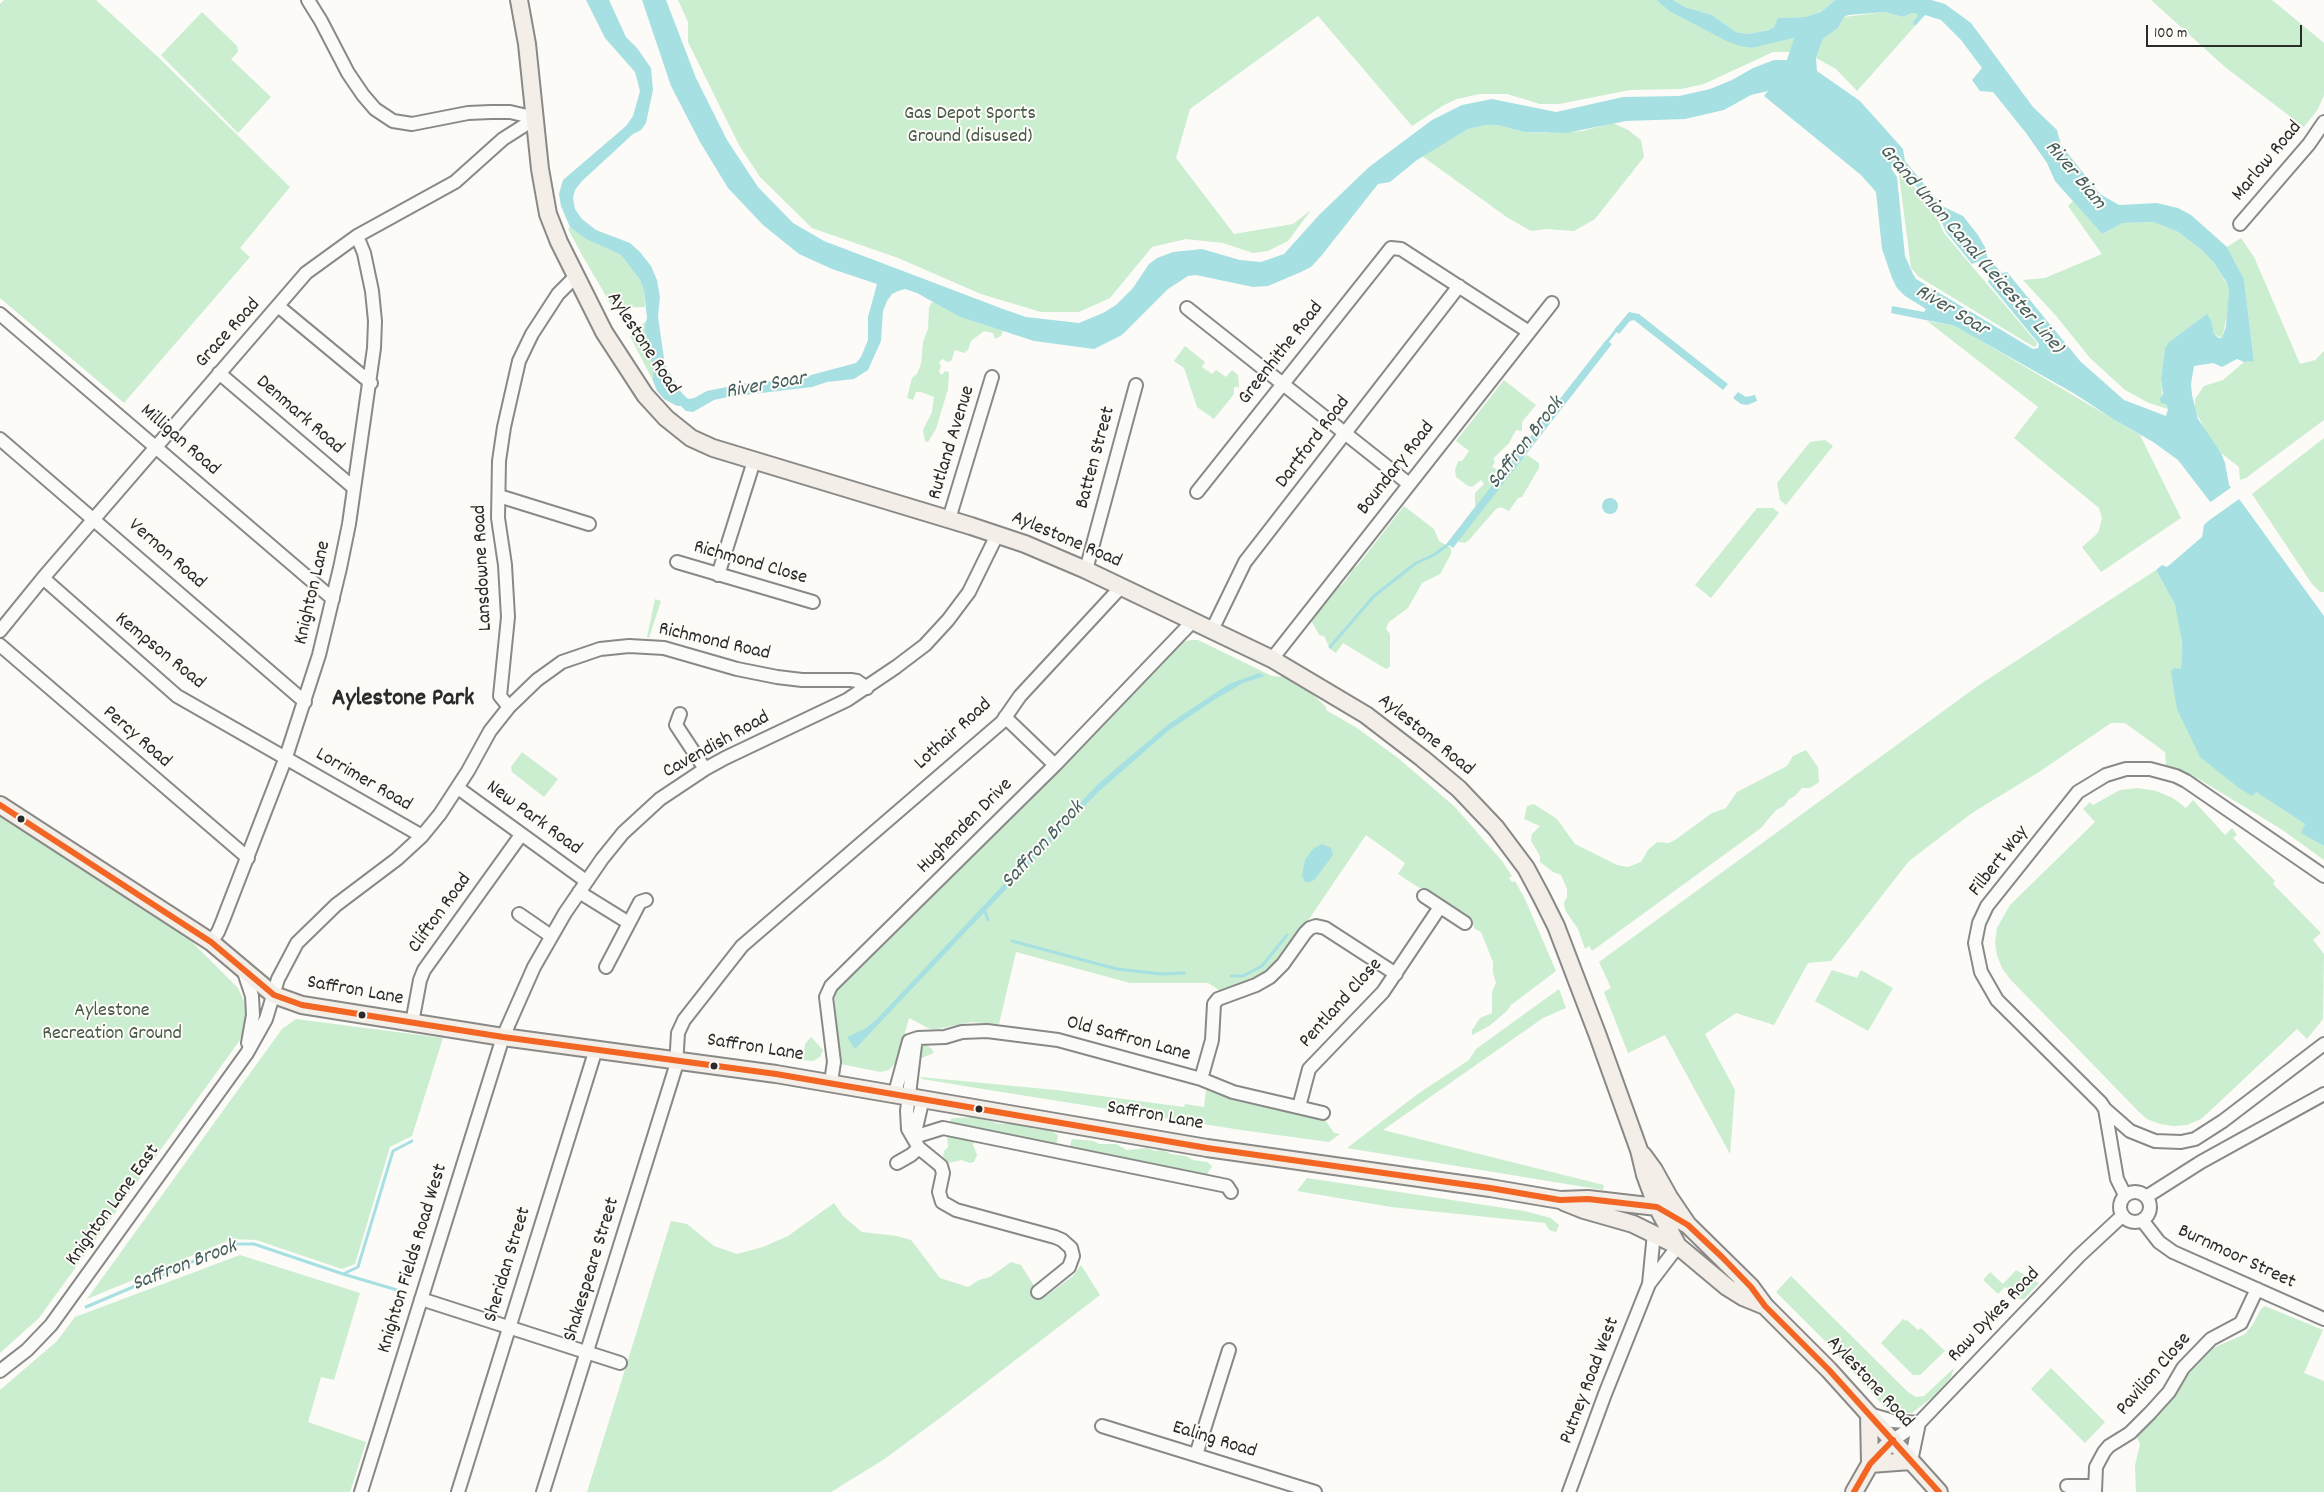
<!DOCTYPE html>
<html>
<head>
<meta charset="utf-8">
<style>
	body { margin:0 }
	#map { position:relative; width:2324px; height:1492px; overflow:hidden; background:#fcfbf8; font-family:Dekko,sans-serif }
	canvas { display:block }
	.scale { position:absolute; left:2146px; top:25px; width:156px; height:22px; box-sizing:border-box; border:2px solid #2b2b2b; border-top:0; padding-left:6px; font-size:15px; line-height:18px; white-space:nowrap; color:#2b2b2b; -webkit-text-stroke:4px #fdfcf7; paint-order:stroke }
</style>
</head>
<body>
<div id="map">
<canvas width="2324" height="1492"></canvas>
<div class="scale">100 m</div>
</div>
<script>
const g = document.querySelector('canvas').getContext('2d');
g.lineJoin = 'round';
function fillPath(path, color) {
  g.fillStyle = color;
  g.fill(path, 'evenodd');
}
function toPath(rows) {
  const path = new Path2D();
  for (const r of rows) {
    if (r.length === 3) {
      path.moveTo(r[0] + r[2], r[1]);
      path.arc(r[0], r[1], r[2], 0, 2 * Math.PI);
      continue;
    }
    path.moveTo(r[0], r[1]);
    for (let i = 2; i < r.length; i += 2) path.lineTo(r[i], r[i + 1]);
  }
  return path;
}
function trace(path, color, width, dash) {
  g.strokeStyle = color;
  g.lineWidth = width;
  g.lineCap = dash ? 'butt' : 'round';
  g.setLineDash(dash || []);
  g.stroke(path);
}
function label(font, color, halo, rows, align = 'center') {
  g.font = font + ' Dekko,sans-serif';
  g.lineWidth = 4;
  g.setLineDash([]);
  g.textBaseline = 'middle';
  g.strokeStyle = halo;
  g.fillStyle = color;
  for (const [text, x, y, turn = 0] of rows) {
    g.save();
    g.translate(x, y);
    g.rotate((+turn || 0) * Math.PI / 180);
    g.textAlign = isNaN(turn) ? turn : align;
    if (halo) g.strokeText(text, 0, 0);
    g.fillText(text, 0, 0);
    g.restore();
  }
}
const green = toPath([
	[4,0,96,0,158,57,290,187,240,248,250,257,124,403,0,298,0,4],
	[678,0,1656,0,1669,11,1726,41,1752,48,1794,38,1790,52,1773,52,1704,84,1681,89,1630,90,1559,104,1540,104,1507,94,1480,94,1457,99,1444,105,1412,126,1318,16,1190,109,1176,158,1234,234,1293,224,1311,210,1288,241,1268,251,1253,253,1223,243,1186,239,1152,247,1110,298,1079,312,1041,312,981,294,898,258,812,228,760,177,739,145,688,42,688,22],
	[1673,0,1835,0,1821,12,1805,17,1779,18,1774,27,1769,30,1748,34,1736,32,1712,15,1685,7],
	[2151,0,2272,0,2324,43,2324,95,2318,109,2304,127,2225,67],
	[202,12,237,46,238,52,231,59,271,97,238,133,161,55],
	[1885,12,1903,17,1912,13,1918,14,1918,17,1912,23,1915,26,1857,91,1836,69,1816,58,1823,39,1838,28,1844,17],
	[1613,123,1628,130,1641,140,1644,157,1595,219,1574,231,1546,229,1531,231,1508,218,1422,156,1468,129,1486,125,1498,125,1524,132,1546,133,1583,131],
	[1898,167,1934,211,1944,233,2037,343,2036,346,2034,347,1919,277,1911,268],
	[2073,201,2102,234,2123,223,2154,222,2178,232,2208,255,2227,284,2229,292,2228,311,2222,338,2214,334,2211,320,2207,315,2169,342,2165,348,2161,379,2162,396,2168,409,2149,403,2125,390,2090,358,2057,317,2023,280,2045,278,2102,254,2068,206],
	[570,227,584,238,621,255,640,280,644,291,645,307,613,308,582,255,568,229],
	[2241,238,2254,257,2300,364,2315,360,2324,351,2324,420,2246,478,2240,480,2239,467,2221,453,2209,438,2195,410,2195,399,2204,386,2223,380,2244,362,2254,360,2244,279,2227,247],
	[934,302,960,317,1003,331,1001,336,995,339,993,333,984,331,971,341,968,350,964,353,955,350,951,361,947,362,943,359,939,362,941,366,939,372,942,375,945,371,949,372,948,389,936,429,928,442,925,441,923,430,932,412,934,397,921,392,916,392,913,400,907,398,912,378,917,374,921,364,923,342,928,329,929,308,931,303],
	[647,320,644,330,647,337,653,372,653,381,630,336],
	[1927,321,1955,326,1963,330,2140,435,2181,518,2101,572,2082,547,2098,533,2102,518,2099,508,2014,438,2038,407],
	[1185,346,1205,362,1202,367,1212,374,1216,370,1226,377,1232,370,1238,375,1239,387,1234,387,1234,394,1214,419,1197,407,1184,368,1174,361],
	[1504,380,1536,405,1522,422,1522,431,1516,430,1509,443,1493,459,1495,462,1492,467,1500,471,1506,469,1527,455,1539,463,1539,468,1522,497,1518,498,1509,511,1501,507,1496,509,1469,540,1465,543,1459,542,1457,539,1465,520,1475,507,1475,493,1484,484,1481,480,1472,487,1468,486,1456,477,1455,470,1458,461,1462,461,1469,451,1456,441],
	[2324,438,2324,592,2320,592,2312,584,2252,494],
	[1825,440,1833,446,1786,505,1780,500,1777,483,1810,442],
	[1404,506,1434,529,1439,541,1451,548,1451,554,1440,574,1422,583,1408,608,1389,622,1386,629,1390,634,1390,667,1386,669,1343,643,1336,653,1330,649,1324,636,1319,635,1311,620,1313,613,1338,585,1341,586,1351,573,1351,570,1357,566],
	[1757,508,1773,508,1779,513,1711,598,1695,585],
	[2156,570,2175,605,2179,618,2182,641,2181,669,2187,729,2193,741,2239,788,2256,792,2305,824,2302,833,2324,846,2324,860,2281,829,2197,778,2196,781,2166,766,2165,752,2125,723,2111,723,2039,772,1972,813,1909,861,1831,961,1808,963,1774,1025,1736,1013,1705,1034,1735,1090,1730,1154,1665,1035,1628,1053,1604,992,1611,988,1599,962,1979,685],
	[655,599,661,601,649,638,647,637],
	[1191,640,1198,640,1272,676,1286,677,1295,683,1311,693,1326,707,1326,710,1357,728,1398,758,1455,807,1502,861,1512,876,1509,878,1512,882,1515,881,1525,899,1556,971,1511,1005,1507,1011,1489,1026,1472,1035,1472,1030,1480,1018,1492,1013,1492,992,1496,983,1493,973,1493,962,1481,932,1475,929,1468,915,1440,899,1426,888,1424,891,1398,874,1405,863,1366,835,1280,962,1260,978,1222,992,1208,983,1130,983,1016,952,999,1024,971,1022,937,1029,930,1029,909,1018,897,1061,889,1070,880,1072,841,1064,834,993,1116,712,1181,642],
	[1806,750,1818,767,1819,782,1810,788,1802,788,1795,796,1789,799,1784,806,1776,810,1761,828,1592,951,1589,946,1585,949,1578,929,1565,910,1564,903,1567,897,1567,889,1561,875,1553,872,1540,862,1540,856,1531,841,1532,834,1540,826,1524,819,1527,806,1534,804,1557,819,1575,844,1617,865,1628,867,1641,862,1648,850,1657,842,1669,843,1675,840,1712,813,1726,808,1737,792,1787,766,1793,756],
	[522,752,558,779,544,797,512,772,511,767],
	[2138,788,2156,791,2173,798,2186,808,2193,800,2225,835,2232,828,2237,835,2233,838,2275,881,2273,884,2321,933,2313,940,2324,954,2323,1019,2307,1039,2297,1029,2211,1110,2201,1119,2187,1125,2173,1126,2160,1124,2147,1119,2139,1112,2010,979,2002,968,1997,955,1995,943,1997,928,2010,905,2095,822,2083,809,2090,802,2093,805,2120,790],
	[0,815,188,938,238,988,244,1001,246,1019,240,1040,39,1318,0,1353],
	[1832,970,1857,978,1861,970,1893,988,1868,1031,1815,1001],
	[1559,989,1566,1008,1543,1018,1383,1130,1604,1185,1603,1190,1347,1148,1419,1093,1469,1060,1476,1049],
	[296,1019,443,1038,412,1136,390,1147,355,1264,342,1269,256,1240,232,1239,87,1299,282,1029],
	[811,1037,823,1050,820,1057,813,1061,803,1060,805,1044],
	[926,1045,932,1049,934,1053,919,1059,921,1048],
	[920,1077,1056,1090,1184,1107,1185,1104,1204,1107,1206,1090,1233,1100,1326,1121,1334,1133,1340,1134,1329,1142,1241,1130,989,1090,922,1079],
	[975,1117,1000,1124,1018,1123,1035,1129,1046,1128,1058,1135,1057,1142,1053,1145,951,1126,950,1123,951,1119,955,1118],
	[947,1134,975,1139,973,1145,977,1155,974,1162,970,1163,961,1160,949,1163,943,1156,944,1151,948,1147],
	[1072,1139,1094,1141,1099,1144,1116,1144,1127,1150,1147,1148,1155,1151,1162,1150,1171,1154,1186,1156,1193,1160,1207,1162,1212,1166,1206,1176,1201,1175,1199,1172,1188,1175,1135,1164,1124,1158,1069,1149],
	[1307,1178,1524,1211,1551,1218,1559,1225,1556,1232,1549,1230,1545,1223,1391,1207,1297,1191],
	[834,1203,843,1216,862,1232,897,1236,911,1240,940,1278,968,1287,979,1280,990,1277,1011,1262,1021,1265,1042,1299,1073,1276,1081,1265,1100,1295,940,1418,883,1460,831,1492,587,1492,671,1221,687,1224,714,1246,737,1254,763,1247,788,1236],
	[240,1255,360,1293,334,1380,321,1377,308,1422,366,1442,350,1492,0,1492,0,1390,57,1341,75,1317],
	[2016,1270,2039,1283,2024,1299,2019,1299,2005,1287,1998,1294,1983,1280,1990,1272,2003,1284],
	[1791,1276,1908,1392,1916,1397,1924,1396,1954,1368,1951,1377,1934,1396,1912,1413,1896,1413,1888,1411,1826,1342,1776,1292],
	[2265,1306,2323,1330,2304,1373,2324,1381,2324,1492,2136,1492,2135,1465,2140,1445,2137,1437,2177,1394,2185,1378,2213,1348,2245,1334,2253,1324,2261,1309],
	[1903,1319,1906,1321,1907,1320,1918,1330,1921,1328,1945,1351,1920,1375,1913,1375,1881,1343],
	[2051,1368,2105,1422,2085,1443,2031,1389]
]);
const water = toPath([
	[586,0,609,0,626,37,637,48,651,68,653,90,646,123,641,130,633,134,582,181,575,190,573,198,575,209,582,219,596,230,630,243,640,252,651,266,657,280,660,297,658,317,665,365,681,392,688,399,694,398,707,391,731,386,754,382,802,380,811,375,856,363,861,357,868,340,868,317,877,284,832,269,799,254,763,225,728,188,700,142,671,86,642,0,666,0,696,78,727,140,758,187,793,223,824,241,1003,309,1026,317,1079,323,1103,313,1116,305,1133,288,1149,264,1157,258,1173,252,1202,249,1240,260,1261,262,1284,254,1319,215,1369,167,1432,120,1462,105,1492,99,1556,112,1623,97,1679,96,1710,89,1732,80,1753,68,1774,60,1787,60,1794,38,1752,48,1740,46,1726,41,1669,11,1656,0,1673,0,1685,7,1712,15,1736,32,1748,34,1769,30,1774,27,1778,18,1805,17,1821,12,1835,0,1931,0,1945,4,1971,23,2033,107,2057,130,2061,145,2100,194,2119,205,2157,203,2178,208,2191,215,2227,247,2244,279,2254,361,2244,362,2237,359,2222,367,2213,363,2194,366,2191,384,2192,395,2198,419,2221,453,2225,463,2229,485,2324,616,2324,846,2301,833,2305,824,2256,792,2252,796,2239,788,2200,757,2177,709,2171,672,2174,668,2181,669,2182,641,2175,605,2156,570,2162,565,2167,567,2202,537,2204,525,2218,512,2178,460,2153,442,2113,419,2075,394,1955,326,1891,313,1892,306,1924,312,1926,309,1905,296,1897,288,1892,278,1882,249,1876,192,1861,175,1764,96,1768,91,1751,95,1724,110,1685,119,1626,121,1566,133,1524,132,1498,125,1486,125,1468,129,1417,160,1390,182,1378,184,1322,255,1311,267,1301,272,1268,286,1253,287,1196,275,1188,276,1168,289,1122,335,1094,349,1034,341,960,317,917,293,905,289,898,291,892,294,887,301,883,311,881,341,868,370,854,379,827,382,812,387,728,397,714,400,693,412,686,411,681,406,677,406,664,399,657,391,653,381,653,372,647,337,644,330,647,318,644,291,640,280,621,255,584,238,570,227,561,206,559,194,563,180,626,126,633,116,640,91,635,72,605,38],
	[1885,12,1903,17,1912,13,1917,14,1918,16,1912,23,1915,26,1925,15,1941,20,1961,40,1982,68,1972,80,1980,91,1993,92,2026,133,2047,163,2055,181,2102,234,2123,223,2154,222,2178,232,2203,251,2213,262,2227,283,2229,292,2226,326,2222,338,2219,338,2214,334,2211,320,2207,314,2169,342,2165,348,2161,379,2163,394,2160,399,2161,403,2166,404,2168,409,2166,416,2124,400,2080,361,2007,272,2002,273,1987,257,1986,249,1978,235,1963,216,1942,206,1905,161,1903,149,1860,101,1817,71,1816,58,1823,39,1838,28,1844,17,1848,15],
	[1897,164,1937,211,1946,232,1972,264,1980,261,1990,273,1988,282,2039,344,2038,348,2033,349,2023,343,1916,279,1913,274,1905,256,1897,177,1891,168],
	[1629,312,1639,314,1728,384,1723,390,1634,320,1630,321,1619,334,1614,330],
	[1606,340,1612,344,1453,548,1447,543],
	[1738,392,1746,397,1755,395,1757,401,1747,405,1741,404,1733,398],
	[1610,506,8],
	[1259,673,1265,676,1243,683,1214,700,1168,731,1097,793,855,1049,847,1037,865,1029,876,1020,1099,783,1170,723,1229,684],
	[1322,844,1331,848,1333,855,1315,879,1311,882,1305,882,1302,875,1305,860,1313,849]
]);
const pier = toPath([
	[2233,486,2242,497,2201,526,2202,523,2215,512,2208,504]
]);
const stream = toPath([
	[1606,343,1618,328],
	[1330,647,1374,596,1416,563,1434,555,1450,543],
	[984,909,988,920],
	[1012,941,1117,969,1161,974,1184,973],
	[1231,976,1243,976,1262,966,1287,935],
	[343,1274,397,1290],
	[86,1307,234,1244,254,1244,343,1274,358,1267,393,1151,412,1141]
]);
const minor = toPath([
	[308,0,321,21,348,73,363,95,375,109,393,121,412,124,468,113,491,112,510,112,536,118],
	[2240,224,2309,144,2324,122],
	[278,306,371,383],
	[1187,308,1409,484],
	[0,314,333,599],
	[219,373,354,488],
	[0,439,305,702],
	[1197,492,1391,248,1401,249,1529,332],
	[499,496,589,524],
	[949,519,992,377],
	[677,562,813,602],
	[1086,570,1136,385],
	[718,575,754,461],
	[43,578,177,696,422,836],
	[1212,630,1245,562,1459,286],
	[0,631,43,578,306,273,357,236,455,182,503,139,536,118],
	[0,645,248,858],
	[1272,659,1552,303],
	[509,707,537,680,562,662,600,649,629,646,664,648,737,669,777,677,802,680,851,680,857,681,867,688],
	[680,714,676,725,705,769],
	[1005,717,1055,765],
	[458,788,586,881],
	[579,892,629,923],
	[1424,896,1465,923],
	[519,914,551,936],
	[211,942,218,932,223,920,286,757,319,655,340,568,349,524,374,348,375,321,372,291,364,253,357,236],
	[606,967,640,902,646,900],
	[243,969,252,996,253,1015,248,1043],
	[412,1023,420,980,424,970,521,835],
	[915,1045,907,1111,908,1129,919,1148,941,1166,943,1173,939,1192,942,1202,956,1210,1055,1237,1062,1240,1071,1248,1073,1256,1069,1267,1038,1292],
	[1201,1079,1212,1040,1214,1004,1218,999,1256,985,1270,977,1283,964,1305,933,1310,928,1316,926,1325,928,1396,974],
	[831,1082,834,1062,826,997,831,986,1055,765,1193,621],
	[895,1093,909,1041,918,1038,945,1037,962,1032,987,1031,1058,1040,1201,1079,1233,1092,1323,1113],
	[1299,1107,1309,1069,1383,992,1440,907],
	[2105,1109,2130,1131,2155,1141,2181,1142,2195,1139,2223,1121,2324,1044],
	[914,1137,943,1128,1227,1186,1231,1192],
	[914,1137,923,1098],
	[897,1163,911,1155,919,1148],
	[2135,1207,15],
	[2125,1195,2117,1179,2105,1109,2101,1103,1997,1000,1981,972,1975,943,1979,923,1987,906,2078,792,2106,775,2126,769,2150,769,2176,776,2186,781,2324,876],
	[2146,1197,2201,1162,2324,1094],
	[2142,1220,2159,1242,2173,1252,2324,1319],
	[1649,1284,1654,1233],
	[421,1299,620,1363],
	[0,1371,27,1350,51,1325,247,1053,266,1019,278,979,297,943,336,905,397,859,422,836,440,814,468,771,490,731,509,707,500,696,508,617,505,565,498,518,499,461,504,427,519,361,532,334,558,294,576,276],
	[1869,1414,1893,1421,1919,1423,1911,1461],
	[1102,1426,1315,1492],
	[1893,1440,1919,1423,2079,1256,2122,1216],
	[1196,1455,1229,1350],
	[2067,1486,2095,1486],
	[361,1492,503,1037,534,967,565,913,602,859,623,833,660,799,705,769,725,758,847,700,896,667,925,645,948,620,969,592,997,535],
	[458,1492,596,1049],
	[543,1492,676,1066,678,1033,684,1020,742,946,1002,722,1020,696,1121,587],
	[1569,1492,1605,1394,1649,1284,1678,1246],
	[2095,1492,2096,1467,2104,1452,2109,1446,2130,1433,2150,1413,2169,1392,2183,1368,2211,1339,2241,1323,2257,1289]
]);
const major = toPath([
	[519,0,527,44,540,169,548,214,559,242,604,332,645,395,666,418,691,438,713,448,971,526,1025,544,1086,570,1272,659,1366,715,1422,758,1459,789,1496,828,1526,868,1541,896,1556,926,1598,1036,1639,1150,1645,1175,1657,1207,1678,1246,1727,1287,1743,1297,1765,1306],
	[0,805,211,942,274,995,302,1005,503,1037,776,1074,1207,1148,1490,1188,1560,1200,1588,1199,1657,1207,1688,1225],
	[1643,1155,1654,1170,1669,1197,1688,1225,1751,1287,1765,1306,1829,1370,1939,1492],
	[1564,1202,1584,1210,1633,1224,1678,1246],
	[1869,1414,1870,1464,1911,1461],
	[1854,1492,1870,1464,1893,1440]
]);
const bus1 = toPath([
	[0,805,211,942,274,995,302,1005,503,1037,776,1074,1207,1148,1490,1188,1560,1200,1588,1199,1657,1207,1688,1225,1722,1257,1751,1287,1765,1306,1829,1370,1939,1492],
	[1854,1492,1870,1464,1893,1440]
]);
const markers = [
	[21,819,4.5,"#2b2b2b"],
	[362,1015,4.5,"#2b2b2b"],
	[714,1066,4.5,"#2b2b2b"],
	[979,1109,4.5,"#2b2b2b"]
];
const parkNames = [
	["Gas Depot Sports",970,115],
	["Ground (disused)",970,138],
	["Aylestone",112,1012],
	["Recreation Ground",112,1035]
];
const streetNames = [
	["Marlow Road",2268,162,-50],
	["Grace Road",229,334,-48],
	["Aylestone Road",642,344,57],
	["Greenhithe Road",1282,354,-52],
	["Denmark Road",299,416,41],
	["Milligan Road",179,441,41],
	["Rutland Avenue",953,443,-73],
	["Dartford Road",1314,443,-53],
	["Batten Street",1097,458,-75],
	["Boundary Road",1397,469,-52],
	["Aylestone Road",1066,541,23],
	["Vernon Road",166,555,41],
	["Richmond Close",750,564,16],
	["Lansdowne Road",484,568,-93],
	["Knighton Lane",314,593,-77],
	["Richmond Road",714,643,13],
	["Kempson Road",159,652,39],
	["Lothair Road",954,735,-42],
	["Aylestone Road",1425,736,39],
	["Percy Road",136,738,41],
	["Cavendish Road",717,746,-29],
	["Lorrimer Road",363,781,30],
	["New Park Road",533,819,36],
	["Hughenden Drive",966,827,-45],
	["Filbert Way",2000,862,-52],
	["Clifton Road",441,914,-54],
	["Saffron Lane",355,992,10],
	["Pentland Close",1342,1004,-48],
	["Old Saffron Lane",1128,1040,15],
	["Saffron Lane",755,1049,9],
	["Saffron Lane",1155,1117,10],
	["Knighton Lane East",114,1206,-54],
	["Burnmoor Street",2236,1258,25],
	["Knighton Fields Road West",414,1259,-73],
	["Sheridan Street",509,1265,-73],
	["Shakespeare Street",593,1270,-73],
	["Raw Dykes Road",1995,1316,-46],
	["Pavilion Close",2155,1375,-49],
	["Putney Road West",1591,1381,-69],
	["Aylestone Road",1869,1383,47],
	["Ealing Road",1214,1441,17]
];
const waterNames = [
	["River Biam",2074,176,50],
	["Grand Union Canal (Leicester Line)",1970,250,49],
	["River Soar",1951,312,31],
	["River Soar",766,387,-10],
	["Saffron Brook",1527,444,-52],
	["Saffron Brook",1044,846,-47],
	["Saffron Brook",185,1267,-21]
];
const districtNames = [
	["Aylestone Park",403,701]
];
fillPath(green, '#caeecf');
fillPath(water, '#a7e0e2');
fillPath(pier, '#fcfbf8');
trace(stream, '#a7e0e2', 3);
trace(minor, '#898987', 16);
trace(major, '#898987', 20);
trace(minor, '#fbfbf9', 12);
trace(major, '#f3eee8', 16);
trace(bus1, '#f26522', 6);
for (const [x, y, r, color] of markers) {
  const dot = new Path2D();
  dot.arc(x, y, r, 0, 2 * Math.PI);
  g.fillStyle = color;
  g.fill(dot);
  trace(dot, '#fdfcf7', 2);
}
label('20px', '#48594c', '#fdfcf7', parkNames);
label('20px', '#2b2b2b', '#fdfcf7', streetNames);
label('italic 21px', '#455e5f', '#fdfcf7', waterNames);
label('bold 25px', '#2b2b2b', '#fdfcf7', districtNames);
</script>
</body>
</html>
